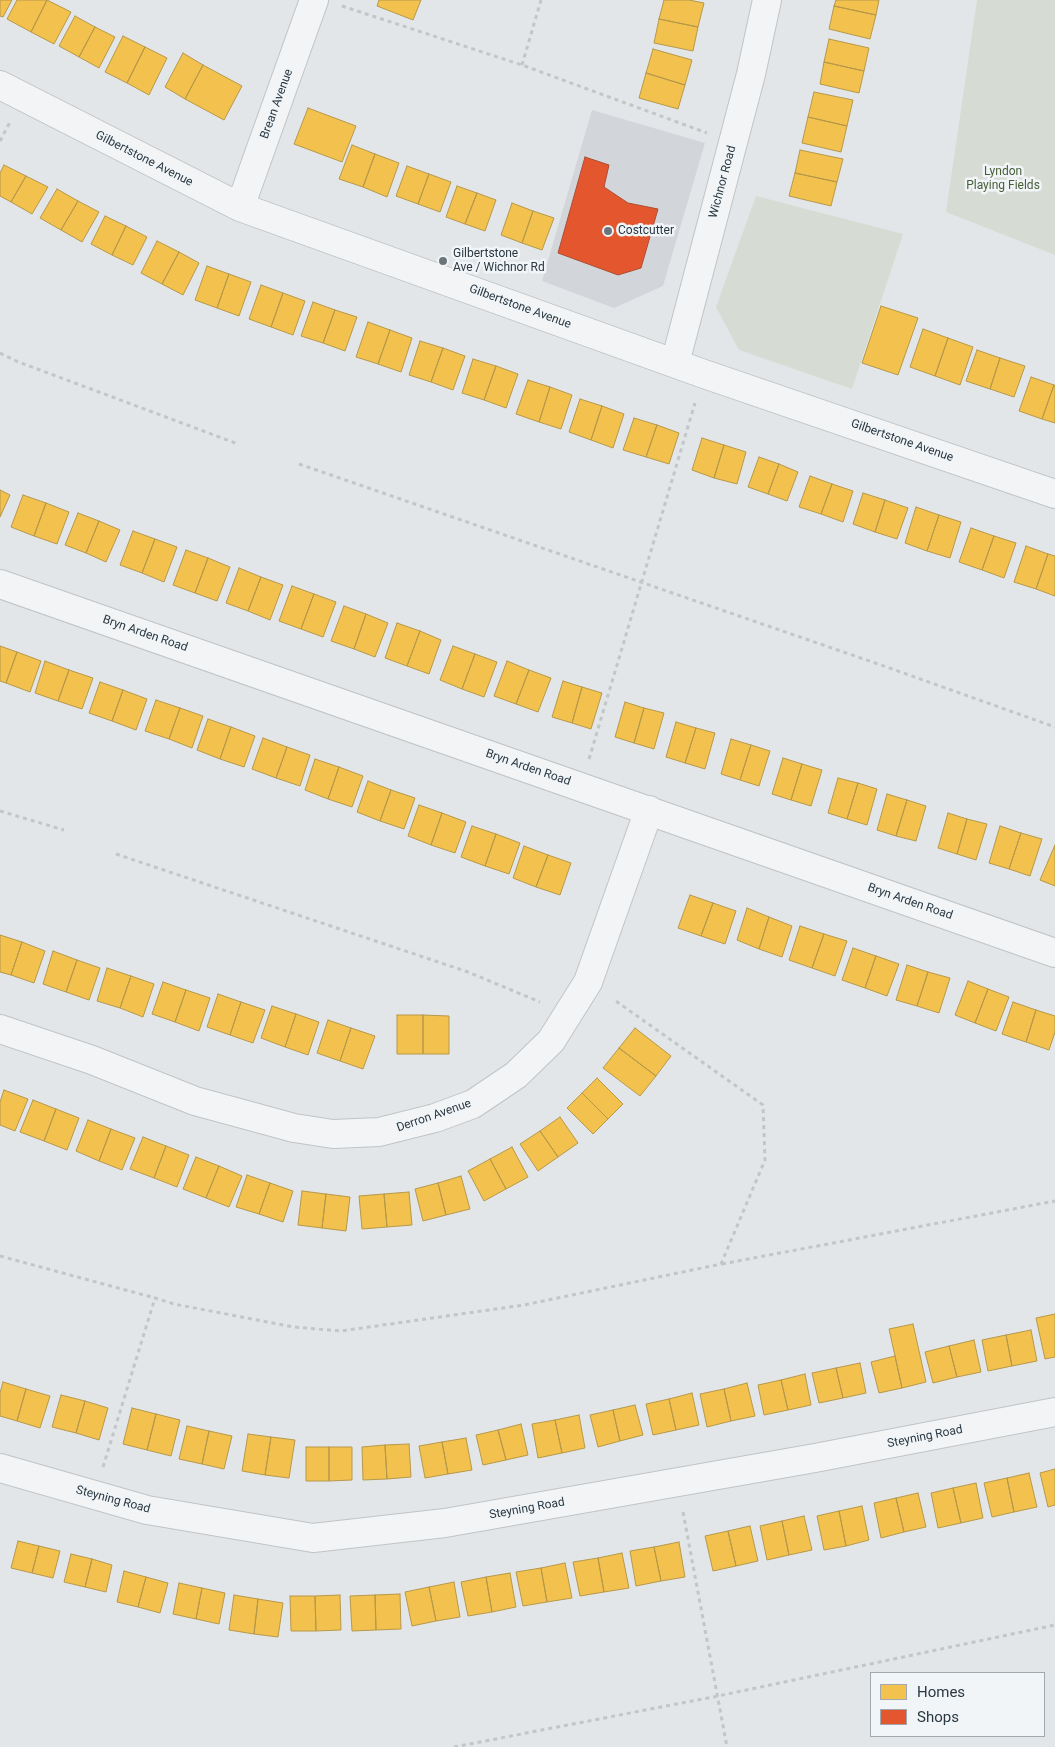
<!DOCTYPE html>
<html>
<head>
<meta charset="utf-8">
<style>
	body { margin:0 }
	#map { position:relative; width:1055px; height:1747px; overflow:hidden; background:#e3e6e8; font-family:Roboto,sans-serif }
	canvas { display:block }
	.legend { position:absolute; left:870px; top:1672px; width:175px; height:65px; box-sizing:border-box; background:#f1f5f7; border:1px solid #a1a9af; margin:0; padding:6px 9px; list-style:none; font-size:15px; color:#2a3842 }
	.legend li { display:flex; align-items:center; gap:10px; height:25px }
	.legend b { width:25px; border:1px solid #a1a9af }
</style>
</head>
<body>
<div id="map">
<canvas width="1055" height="1747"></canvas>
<ul class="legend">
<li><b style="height:14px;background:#f2c14e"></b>Homes</li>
<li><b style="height:14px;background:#e4572e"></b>Shops</li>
</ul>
</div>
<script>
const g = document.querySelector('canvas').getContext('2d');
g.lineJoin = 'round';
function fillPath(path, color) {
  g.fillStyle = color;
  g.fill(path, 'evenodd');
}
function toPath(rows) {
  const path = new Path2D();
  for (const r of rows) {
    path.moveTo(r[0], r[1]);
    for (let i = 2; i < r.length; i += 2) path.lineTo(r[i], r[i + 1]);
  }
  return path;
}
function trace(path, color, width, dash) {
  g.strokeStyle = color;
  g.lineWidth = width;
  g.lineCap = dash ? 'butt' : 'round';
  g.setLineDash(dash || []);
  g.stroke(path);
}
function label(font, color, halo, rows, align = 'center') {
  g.font = font + ' Roboto,sans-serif';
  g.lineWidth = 5;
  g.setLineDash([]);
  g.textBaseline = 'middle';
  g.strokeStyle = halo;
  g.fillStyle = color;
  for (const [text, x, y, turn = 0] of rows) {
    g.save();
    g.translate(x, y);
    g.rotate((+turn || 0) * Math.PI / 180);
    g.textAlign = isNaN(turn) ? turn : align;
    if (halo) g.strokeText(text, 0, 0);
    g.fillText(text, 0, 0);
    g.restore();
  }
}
const built = toPath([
	[592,110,705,143,663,286,614,308,542,281]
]);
const green = toPath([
	[977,0,1055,0,1055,255,946,212],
	[756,196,903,234,852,389,739,350,716,307]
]);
const homes = toPath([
	[0,0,12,0,3,17,0,16,0,0],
	[17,0,47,0,31,32,7,19,17,0],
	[47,0,71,12,54,44,31,32,47,0],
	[379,0,421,0,413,20,377,6,379,0],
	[664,0,689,0,704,3,698,27,659,19,664,0],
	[836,0,879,0,876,15,834,6,836,0],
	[834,6,876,15,870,39,829,29,834,6],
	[75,16,95,27,79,57,59,46,75,16],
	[659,19,698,27,693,51,654,43,659,19],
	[95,27,115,37,99,68,79,57,95,27],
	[123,36,145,47,127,83,105,72,123,36],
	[829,39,869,48,864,71,824,62,829,39],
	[145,47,167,58,149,95,127,83,145,47],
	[653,49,692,60,685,85,646,73,653,49],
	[183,53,203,65,185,99,165,87,183,53],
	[824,62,864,71,859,93,820,84,824,62],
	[203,65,242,86,224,120,185,99,203,65],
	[646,73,685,85,678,109,639,98,646,73],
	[814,92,853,100,847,126,808,117,814,92],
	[308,108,356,126,342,162,294,144,308,108],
	[808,117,847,126,841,152,802,143,808,117],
	[352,145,375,154,363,187,339,179,352,145],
	[800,150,843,159,837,182,795,173,800,150],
	[375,154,399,163,387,197,363,187,375,154],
	[4,165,26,176,11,202,0,196,0,173,4,165],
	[407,166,429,174,418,204,396,196,407,166],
	[795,173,837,182,831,206,789,196,795,173],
	[429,174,451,182,440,212,418,204,429,174],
	[26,176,48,187,32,214,11,202,26,176],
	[457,186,477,193,465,224,446,217,457,186],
	[57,189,78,201,61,230,40,218,57,189],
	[477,193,496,200,485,231,465,224,477,193],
	[78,201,99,212,82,242,61,230,78,201],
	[512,203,533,211,522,243,501,235,512,203],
	[533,211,554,218,542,250,522,243,533,211],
	[105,216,126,226,112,255,91,244,105,216],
	[126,226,147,237,133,265,112,255,126,226],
	[157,241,179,252,162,284,141,273,157,241],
	[179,252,199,263,183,295,162,284,179,252],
	[207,266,229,274,217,308,195,300,207,266],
	[229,274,251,282,239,316,217,308,229,274],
	[261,285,283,293,271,327,249,319,261,285],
	[283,293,305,301,293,335,271,327,283,293],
	[313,302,335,310,323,343,301,336,313,302],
	[881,306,918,318,898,375,862,363,881,306],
	[335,310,357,317,345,351,323,343,335,310],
	[368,322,390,330,378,364,356,357,368,322],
	[923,329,948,338,935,376,910,367,923,329],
	[390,330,412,338,401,372,378,364,390,330],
	[948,338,973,347,960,385,935,376,948,338],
	[420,341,443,348,431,382,409,375,420,341],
	[443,348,465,356,453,390,431,382,443,348],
	[977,350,1000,358,990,389,966,381,977,350],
	[1000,358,1025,366,1014,397,990,389,1000,358],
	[473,359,496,366,484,400,462,393,473,359],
	[496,366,518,374,506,408,484,400,496,366],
	[1031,377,1054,385,1042,419,1019,411,1031,377],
	[528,380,550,387,539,422,516,414,528,380],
	[1054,385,1055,386,1055,423,1042,419,1054,385],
	[550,387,572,395,561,429,539,422,550,387],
	[580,399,602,406,591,440,569,432,580,399],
	[602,406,624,414,613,448,591,440,602,406],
	[634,418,657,425,646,457,623,450,634,418],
	[657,425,679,433,669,464,646,457,657,425],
	[702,438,724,445,714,478,692,470,702,438],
	[724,445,746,452,737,484,714,478,724,445],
	[759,457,779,464,768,494,748,487,759,457],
	[779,464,798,472,787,501,768,494,779,464],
	[810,476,832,484,821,514,799,507,810,476],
	[832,484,853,491,843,522,821,514,832,484],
	[0,490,10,495,0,517,0,490],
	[863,493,885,500,875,532,853,524,863,493],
	[23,495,46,503,34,536,11,527,23,495],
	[885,500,908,508,897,539,875,532,885,500],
	[46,503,69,512,57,544,34,536,46,503],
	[916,507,939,515,927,551,905,543,916,507],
	[78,513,99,521,86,553,65,545,78,513],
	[939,515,961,522,950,558,927,551,939,515],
	[99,521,120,530,106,562,86,553,99,521],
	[971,528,994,536,982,570,959,562,971,528],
	[133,531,155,539,142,573,120,565,133,531],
	[994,536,1016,543,1004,578,982,570,994,536],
	[155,539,177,547,164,582,142,573,155,539],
	[1026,546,1048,554,1036,589,1014,582,1026,546],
	[186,550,208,558,195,593,173,585,186,550],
	[1048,554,1055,556,1055,596,1036,589,1048,554],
	[208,558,230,567,217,601,195,593,208,558],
	[239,568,261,577,248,611,226,603,239,568],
	[261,577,283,585,270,620,248,611,261,577],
	[292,586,314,594,301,629,279,621,292,586],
	[314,594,336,602,323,637,301,629,314,594],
	[344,606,366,614,354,649,331,641,344,606],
	[366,614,388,623,375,657,354,649,366,614],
	[397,623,420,631,407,666,385,658,397,623],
	[420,631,441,640,429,674,407,666,420,631],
	[0,646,17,652,6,683,0,681,0,646],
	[453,646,475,654,462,689,440,680,453,646],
	[17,652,41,661,30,692,6,683,17,652],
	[475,654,497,662,484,697,462,689,475,654],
	[45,661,69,670,58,701,35,693,45,661],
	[507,661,529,670,516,704,494,696,507,661],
	[69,670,93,678,82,709,58,701,69,670],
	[529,670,551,678,538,712,516,704,529,670],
	[563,681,582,687,572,723,552,717,563,681],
	[100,682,123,690,112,721,89,713,100,682],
	[582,687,602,693,591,729,572,723,582,687],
	[123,690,147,699,136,730,112,721,123,690],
	[156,700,180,708,169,739,145,731,156,700],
	[625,702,644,708,634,743,615,737,625,702],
	[180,708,203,716,192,748,169,739,180,708],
	[644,708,664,713,654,749,634,743,644,708],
	[208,719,231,727,220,759,197,750,208,719],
	[676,722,696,728,685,763,666,757,676,722],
	[231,727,255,736,244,767,220,759,231,727],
	[696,728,715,733,705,769,685,763,696,728],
	[263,738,287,747,276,778,252,769,263,738],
	[731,739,751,745,740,780,721,774,731,739],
	[751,745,770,751,759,786,740,780,751,745],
	[287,747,310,755,300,786,276,778,287,747],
	[783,758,802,764,791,800,772,794,783,758],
	[315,759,339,767,328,799,305,790,315,759],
	[802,764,822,770,811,806,791,800,802,764],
	[339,767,363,776,352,807,328,799,339,767],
	[838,778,858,783,847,819,828,813,838,778],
	[368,781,391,790,380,821,357,812,368,781],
	[858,783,877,789,867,825,847,819,858,783],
	[391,790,415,798,404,829,380,821,391,790],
	[887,794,907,800,896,836,877,830,887,794],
	[907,800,926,806,916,841,896,836,907,800],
	[419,805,442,813,431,845,408,836,419,805],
	[442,813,466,822,455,853,431,845,442,813],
	[948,813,967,819,957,854,938,848,948,813],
	[967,819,987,824,976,860,957,854,967,819],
	[472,826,496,834,485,866,461,857,472,826],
	[1000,826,1021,833,1009,869,989,863,1000,826],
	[1021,833,1042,839,1030,876,1009,869,1021,833],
	[496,834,520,843,509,874,485,866,496,834],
	[1055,845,1055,886,1040,880,1055,845],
	[524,846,548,855,536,887,513,878,524,846],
	[548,855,571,863,560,895,536,887,548,855],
	[690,895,713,903,701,936,678,928,690,895],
	[713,903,736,911,725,944,701,936,713,903],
	[747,908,769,917,759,949,737,940,747,908],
	[769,917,792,926,782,957,759,949,769,917],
	[800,926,824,934,812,968,789,960,800,926],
	[824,934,847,941,835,976,812,968,824,934],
	[0,935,22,942,11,975,0,972,0,935],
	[22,942,45,951,34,983,11,975,22,942],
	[853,948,876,956,865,988,842,980,853,948],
	[53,951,77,960,66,992,43,984,53,951],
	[876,956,899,964,887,996,865,988,876,956],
	[77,960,100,968,89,1000,66,992,77,960],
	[907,965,928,972,917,1006,896,1000,907,965],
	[107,968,131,976,120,1008,97,1001,107,968],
	[928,972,950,978,939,1013,917,1006,928,972],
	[131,976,154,984,143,1017,120,1008,131,976],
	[968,981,988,989,975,1023,955,1015,968,981],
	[163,982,186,990,175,1022,152,1014,163,982],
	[988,989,1009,997,996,1031,975,1023,988,989],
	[186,990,210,998,199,1031,175,1022,186,990],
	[218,994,241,1002,230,1035,207,1027,218,994],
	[241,1002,265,1010,253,1043,230,1035,241,1002],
	[1013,1002,1036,1010,1026,1042,1002,1034,1013,1002],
	[272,1006,296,1014,285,1047,261,1038,272,1006],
	[1036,1010,1055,1016,1055,1032,1049,1050,1026,1042,1036,1010],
	[296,1014,319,1022,308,1055,285,1047,296,1014],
	[397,1015,423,1015,423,1054,397,1054,397,1015],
	[423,1015,449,1016,449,1054,423,1054,423,1015],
	[328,1020,351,1028,340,1061,317,1053,328,1020],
	[351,1028,375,1036,363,1069,340,1061,351,1028],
	[635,1028,671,1056,656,1076,619,1048,635,1028],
	[619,1048,656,1076,640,1096,603,1068,619,1048],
	[597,1078,623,1104,608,1119,582,1093,597,1078],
	[4,1090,28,1099,15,1131,0,1125,0,1102,4,1090],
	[582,1093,608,1119,593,1134,567,1108,582,1093],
	[33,1100,56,1109,44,1141,20,1132,33,1100],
	[56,1109,79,1118,67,1150,44,1141,56,1109],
	[560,1117,578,1143,558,1157,540,1131,560,1117],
	[88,1120,111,1129,99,1161,76,1151,88,1120],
	[111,1129,135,1138,122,1170,99,1161,111,1129],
	[540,1131,558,1157,538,1171,520,1144,540,1131],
	[143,1137,166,1146,154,1178,130,1169,143,1137],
	[166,1146,189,1155,177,1187,154,1178,166,1146],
	[512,1147,528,1177,506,1189,490,1159,512,1147],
	[196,1157,219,1166,206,1198,183,1189,196,1157],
	[490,1159,506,1189,484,1201,468,1171,490,1159],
	[219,1166,242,1176,229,1207,206,1198,219,1166],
	[247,1175,270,1183,259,1214,236,1207,247,1175],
	[461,1176,470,1209,446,1215,438,1183,461,1176],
	[270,1183,293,1191,283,1222,259,1214,270,1183],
	[438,1183,446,1215,423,1221,415,1189,438,1183],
	[302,1191,326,1194,322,1228,298,1225,302,1191],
	[409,1192,412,1225,387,1227,384,1194,409,1192],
	[326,1194,350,1197,346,1231,322,1228,326,1194],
	[384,1194,387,1227,362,1229,359,1196,384,1194],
	[1055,1314,1055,1357,1045,1359,1036,1318,1055,1314],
	[913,1324,926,1382,902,1388,889,1329,913,1324],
	[1031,1330,1037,1361,1012,1366,1006,1335,1031,1330],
	[1006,1335,1012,1366,988,1371,982,1340,1006,1335],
	[974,1340,981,1372,957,1377,949,1346,974,1340],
	[949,1346,957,1377,933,1383,925,1352,949,1346],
	[895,1356,902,1388,879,1393,871,1362,895,1356],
	[860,1363,866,1393,843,1398,836,1368,860,1363],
	[836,1368,843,1398,819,1403,812,1373,836,1368],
	[805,1374,811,1405,788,1410,781,1380,805,1374],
	[781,1380,788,1410,764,1415,758,1385,781,1380],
	[3,1382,26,1389,17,1421,0,1416,0,1393,3,1382],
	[747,1383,755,1416,731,1421,724,1389,747,1383],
	[26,1389,50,1396,40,1428,17,1421,26,1389],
	[724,1389,731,1421,707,1427,700,1394,724,1389],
	[692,1393,699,1425,676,1430,669,1399,692,1393],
	[61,1395,85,1401,76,1433,52,1427,61,1395],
	[669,1399,676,1430,653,1435,646,1404,669,1399],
	[85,1401,108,1408,99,1440,76,1433,85,1401],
	[635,1405,643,1435,620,1441,613,1410,635,1405],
	[132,1408,156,1414,147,1450,123,1444,132,1408],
	[613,1410,620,1441,598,1447,590,1415,613,1410],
	[156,1414,180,1420,171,1456,147,1450,156,1414],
	[579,1415,585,1448,562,1453,555,1420,579,1415],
	[555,1420,562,1453,538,1458,532,1424,555,1420],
	[521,1424,528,1455,506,1460,498,1430,521,1424],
	[187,1426,209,1431,202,1464,179,1459,187,1426],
	[498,1430,506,1460,483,1465,476,1435,498,1430],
	[209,1431,232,1436,224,1469,202,1464,209,1431],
	[248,1434,271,1437,265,1475,242,1471,248,1434],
	[271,1437,295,1440,289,1478,265,1475,271,1437],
	[466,1438,472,1470,448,1474,442,1442,466,1438],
	[442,1442,448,1474,425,1478,419,1446,442,1442],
	[409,1444,411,1477,387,1479,385,1445,409,1444],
	[385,1445,387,1479,363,1480,362,1447,385,1445],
	[306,1447,329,1447,329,1481,306,1481,306,1447],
	[329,1447,352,1447,352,1480,329,1481,329,1447],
	[1055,1469,1055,1505,1048,1507,1040,1473,1055,1469],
	[1029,1473,1037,1507,1014,1512,1007,1478,1029,1473],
	[1007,1478,1014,1512,992,1517,984,1483,1007,1478],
	[976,1483,983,1518,961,1523,953,1488,976,1483],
	[953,1488,961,1523,938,1528,931,1493,953,1488],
	[918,1493,926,1527,904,1532,896,1498,918,1493],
	[896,1498,904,1532,881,1538,874,1503,896,1498],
	[862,1506,869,1540,846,1546,839,1511,862,1506],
	[839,1511,846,1546,824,1550,817,1516,839,1511],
	[804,1516,812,1550,789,1555,782,1521,804,1516],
	[782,1521,789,1555,767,1560,760,1526,782,1521],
	[750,1526,758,1561,736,1566,728,1531,750,1526],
	[728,1531,736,1566,713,1571,705,1536,728,1531],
	[18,1541,39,1546,32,1573,11,1568,18,1541],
	[679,1542,685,1577,661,1581,654,1547,679,1542],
	[39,1546,60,1551,53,1578,32,1573,39,1546],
	[654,1547,661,1581,636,1586,630,1551,654,1547],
	[622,1553,629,1588,604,1592,598,1558,622,1553],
	[71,1554,92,1559,85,1587,64,1582,71,1554],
	[598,1558,604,1592,580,1596,573,1562,598,1558],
	[92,1559,112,1565,106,1592,85,1587,92,1559],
	[565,1563,572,1598,547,1602,541,1568,565,1563],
	[541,1568,547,1602,523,1606,516,1572,541,1568],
	[124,1571,146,1577,138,1607,117,1602,124,1571],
	[510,1573,516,1607,492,1612,486,1577,510,1573],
	[146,1577,168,1583,160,1613,138,1607,146,1577],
	[486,1577,492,1612,468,1616,461,1582,486,1577],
	[454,1582,460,1617,436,1621,429,1587,454,1582],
	[179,1583,202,1588,196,1619,173,1614,179,1583],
	[429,1587,436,1621,412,1626,405,1592,429,1587],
	[202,1588,225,1593,219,1624,196,1619,202,1588],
	[400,1594,401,1629,376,1630,375,1595,400,1594],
	[234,1595,258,1599,254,1634,229,1630,234,1595],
	[340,1595,341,1630,316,1631,315,1596,340,1595],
	[375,1595,376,1630,352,1631,350,1596,375,1595],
	[290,1596,315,1596,316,1631,291,1631,290,1596],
	[258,1599,283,1603,278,1637,254,1634,258,1599]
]);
const shops = toPath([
	[585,157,609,165,604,187,628,203,658,209,641,268,618,275,558,253,585,157]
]);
const path = toPath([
	[342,6,522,65,707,133],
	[522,65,541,0],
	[0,141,10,122],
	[0,353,16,361,238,444],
	[299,464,881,665,1055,727],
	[589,759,695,403],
	[0,811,64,830],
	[116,854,468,972,540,1002],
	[0,1256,155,1298],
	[722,1264,1055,1201],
	[103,1467,155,1298,174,1304,294,1327,341,1331,524,1305,721,1264,765,1160,763,1105,613,999],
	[683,1512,727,1747],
	[454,1747,718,1696,1055,1625]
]);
const minor = toPath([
	[0,85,240,207,704,374,1055,494],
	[240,207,314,0],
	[675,363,751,74,767,0],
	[0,584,1055,953],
	[0,1029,92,1060,195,1101,294,1128,333,1134,379,1132,435,1118,473,1104,516,1075,551,1041,588,982,649,810],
	[0,1468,147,1510,313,1538,445,1523,815,1458,1055,1412]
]);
const markers = [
	[608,231,5,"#6b757c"],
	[443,261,5,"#6b757c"]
];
const streetNames = [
	["Brean Avenue",277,104,-70],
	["Gilbertstone Avenue",144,159,27],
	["Wichnor Road",723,182,-75],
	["Gilbertstone Avenue",520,307,20],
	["Gilbertstone Avenue",902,441,19],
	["Bryn Arden Road",145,634,19],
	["Bryn Arden Road",528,768,19],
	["Bryn Arden Road",910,902,19],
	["Derron Avenue",434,1116,-19],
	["Steyning Road",925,1437,-11],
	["Steyning Road",113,1500,15],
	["Steyning Road",527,1509,-10]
];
const parkNames = [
	["Lyndon",1003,172],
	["Playing Fields",1003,186]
];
const poiNames = [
	["Costcutter",618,231],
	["Gilbertstone",453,254],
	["Ave / Wichnor Rd",453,268]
];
fillPath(built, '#d2d6db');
fillPath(green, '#d6dcd4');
fillPath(homes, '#f2c14e');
trace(homes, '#b6984a', 1);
fillPath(shops, '#e4572e');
trace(shops, '#ac4e34', 1);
trace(minor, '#c1c4c6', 30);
trace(path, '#c2c6c8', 3, [4, 4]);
trace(minor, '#f2f4f5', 28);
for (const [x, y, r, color] of markers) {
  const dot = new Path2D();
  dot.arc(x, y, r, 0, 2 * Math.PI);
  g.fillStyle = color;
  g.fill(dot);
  trace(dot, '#f1f5f7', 2);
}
label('12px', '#2a3842', '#f1f5f7', streetNames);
label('12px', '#475e37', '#f1f5f7', parkNames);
label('12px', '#2a3842', '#f1f5f7', poiNames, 'left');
</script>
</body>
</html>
